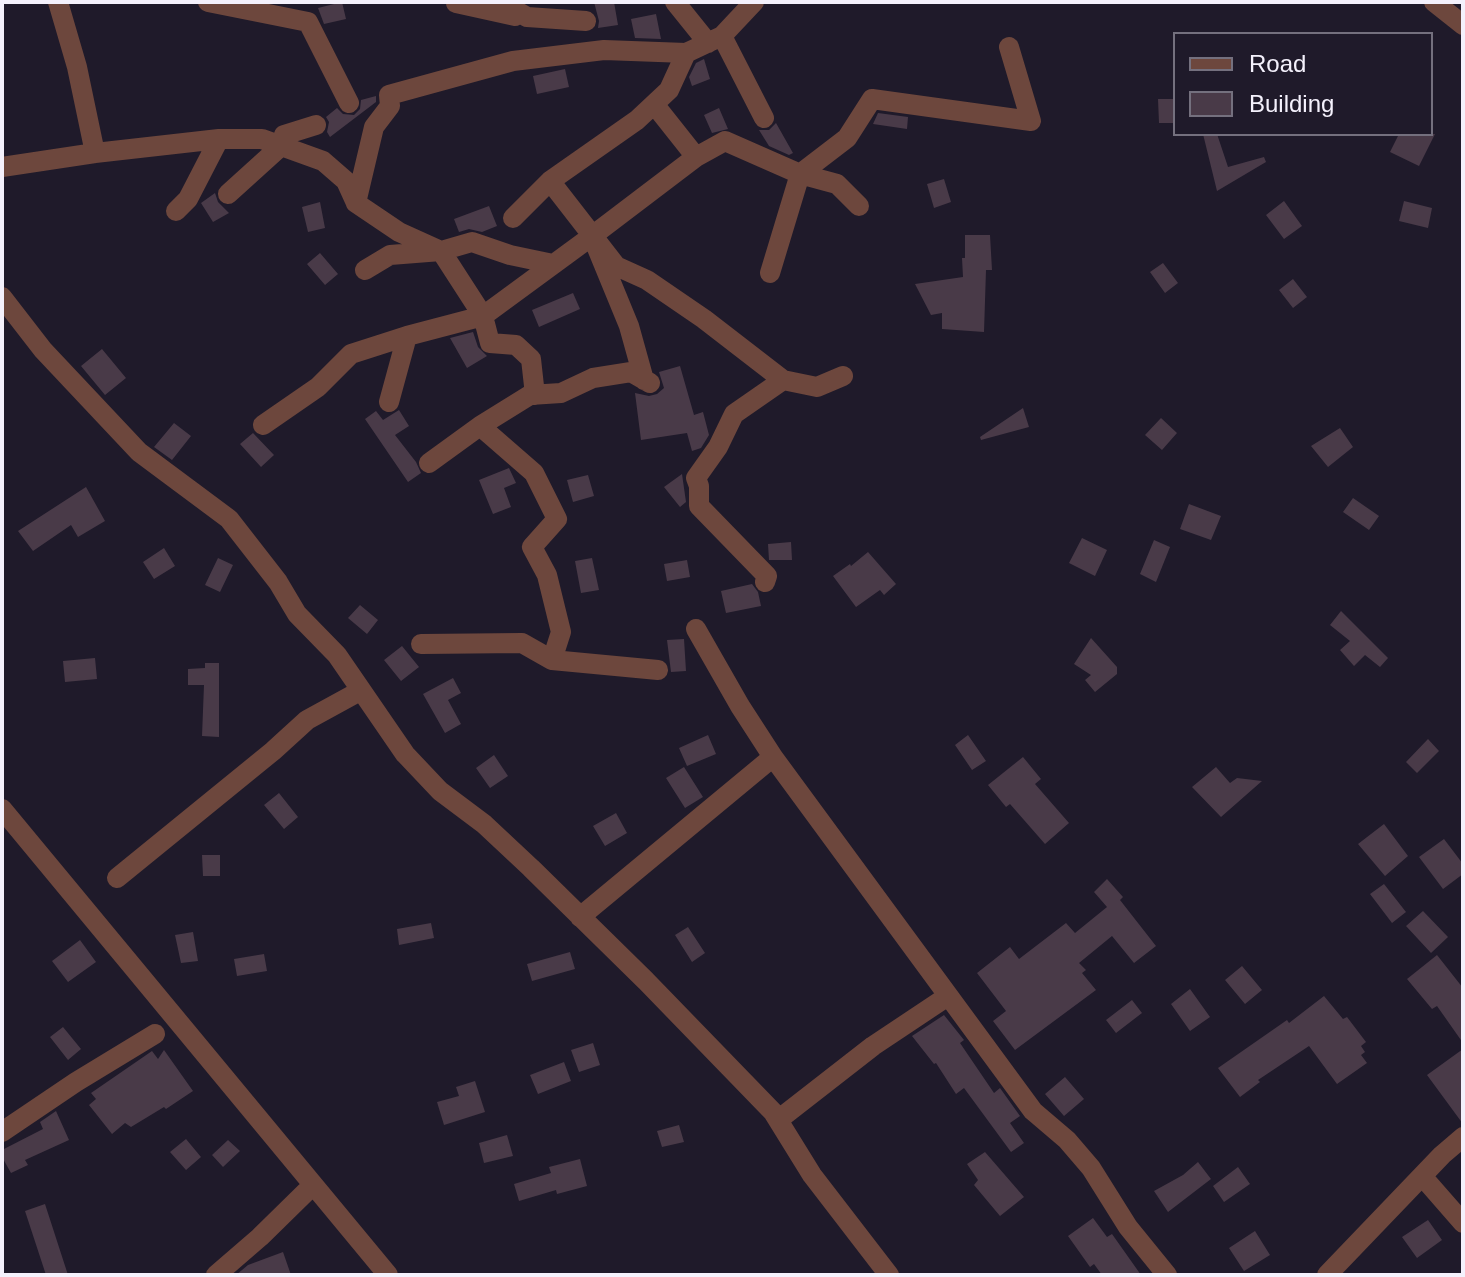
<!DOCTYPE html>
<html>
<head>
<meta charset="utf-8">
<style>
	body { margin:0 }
	#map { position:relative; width:1465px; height:1277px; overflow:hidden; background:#1f1a2a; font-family:Arial,sans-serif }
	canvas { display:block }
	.frame { position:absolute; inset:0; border:4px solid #f4f1fc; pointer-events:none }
	.legend { position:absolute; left:1173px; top:32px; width:260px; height:104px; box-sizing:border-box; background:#1f1a2a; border:2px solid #74707e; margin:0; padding:10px 14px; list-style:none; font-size:24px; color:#f4f1fc }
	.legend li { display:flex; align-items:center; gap:16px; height:40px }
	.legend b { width:40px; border:2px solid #74707e }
</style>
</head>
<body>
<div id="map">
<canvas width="1465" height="1277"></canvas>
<div class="frame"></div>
<ul class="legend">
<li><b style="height:10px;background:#6d473d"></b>Road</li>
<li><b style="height:22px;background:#493a48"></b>Building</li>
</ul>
</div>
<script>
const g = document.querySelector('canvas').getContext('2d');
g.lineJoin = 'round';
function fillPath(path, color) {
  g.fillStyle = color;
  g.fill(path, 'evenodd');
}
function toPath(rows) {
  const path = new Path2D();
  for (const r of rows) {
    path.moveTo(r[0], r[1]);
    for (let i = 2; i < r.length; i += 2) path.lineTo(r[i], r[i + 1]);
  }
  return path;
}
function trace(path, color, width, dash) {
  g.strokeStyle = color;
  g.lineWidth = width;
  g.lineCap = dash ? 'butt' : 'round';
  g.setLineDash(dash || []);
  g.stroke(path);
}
const building = toPath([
	[342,2,346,19,324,24,318,8],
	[594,2,614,2,618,25,598,28,599,21],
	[656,14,661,39,635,38,631,19],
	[704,59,710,79,692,86,689,77,696,63],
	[565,69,569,87,537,94,533,76],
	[376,96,376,102,330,137,327,132,329,122,326,117,337,108,343,114,354,115,360,109,361,100],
	[1158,99,1175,99,1175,123,1159,123],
	[719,108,728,129,712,133,704,115],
	[878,113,908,117,907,129,873,124],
	[776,123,793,153,789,155,769,146,759,130,769,130],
	[1203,134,1217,134,1228,167,1264,157,1266,162,1217,191],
	[1399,134,1435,134,1419,166,1390,152],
	[944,179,951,202,934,208,927,184],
	[215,193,218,202,229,213,213,222,201,203],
	[1284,201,1302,226,1284,239,1266,215],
	[1404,201,1432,208,1428,228,1399,221],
	[320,202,325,228,308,232,302,207],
	[489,206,497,226,482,232,469,229,459,232,454,219],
	[965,235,990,235,992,270,986,270,984,332,942,329,942,313,931,315,915,284,963,277,962,258,965,258],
	[320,253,338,274,325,285,307,264],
	[1163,263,1178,283,1165,293,1150,272],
	[1293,279,1307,297,1293,308,1279,290],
	[573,293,580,309,539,327,532,310],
	[473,332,478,347,487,356,467,368,450,338],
	[102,349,126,378,105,395,81,366],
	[680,366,694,415,703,412,709,435,701,448,692,451,687,433,641,440,635,393,649,396,657,394,664,388,659,372],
	[1023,408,1029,427,981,440,980,437],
	[399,410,409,426,395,435,416,462,421,473,408,482,365,419,376,411,383,420],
	[1161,418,1177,433,1162,450,1145,435],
	[174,423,191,436,172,460,154,447],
	[1340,428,1353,447,1328,467,1311,446],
	[253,433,274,455,261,467,240,444],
	[509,468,516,483,504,488,511,507,493,514,479,480],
	[682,474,686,502,680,507,664,487],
	[588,475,594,496,573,502,567,480],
	[86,487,105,521,78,537,71,525,33,551,18,531],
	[1353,498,1379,516,1369,530,1343,512],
	[1189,504,1221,516,1211,540,1180,529],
	[1082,538,1107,550,1095,576,1069,563],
	[1154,540,1170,547,1156,582,1140,574],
	[791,542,792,560,769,560,768,544],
	[164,548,175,566,154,579,143,562],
	[868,552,896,584,884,595,880,590,856,607,833,576,850,564,851,566],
	[218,558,233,565,220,592,205,585],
	[592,558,599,590,581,593,575,561],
	[687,560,690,577,667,581,664,564],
	[752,584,758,592,761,606,726,613,721,591],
	[360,605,378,620,367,634,348,618],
	[1341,611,1388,658,1380,667,1365,655,1354,666,1340,650,1350,641,1330,625],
	[1091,638,1117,667,1117,674,1095,692,1085,680,1091,675,1074,664],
	[684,639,686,671,671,672,667,640],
	[402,646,419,667,401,681,384,660],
	[95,658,97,679,65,682,63,661],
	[205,663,219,663,219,737,202,736,204,685,188,685,188,669,205,668],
	[453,678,461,693,448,700,461,724,445,733,423,694],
	[708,735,716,754,687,766,679,748],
	[968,735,986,761,972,770,955,745],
	[1428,739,1439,751,1417,773,1406,762],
	[494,755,508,776,490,788,476,768],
	[1023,757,1041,779,1035,784,1069,823,1045,844,1010,804,1006,807,988,785],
	[684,767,703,797,685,808,666,778],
	[1216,767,1230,783,1237,778,1262,781,1221,817,1192,787],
	[279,793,298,817,284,829,264,805],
	[616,813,627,833,605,846,593,826],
	[1384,824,1408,856,1385,876,1358,844],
	[1444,839,1463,864,1463,874,1443,889,1419,857],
	[202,855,220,855,220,876,203,876],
	[1107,879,1123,897,1120,900,1156,946,1134,963,1112,936,1079,963,1086,970,1082,973,1096,990,1015,1050,993,1021,1006,1011,977,973,1010,947,1019,959,1066,923,1075,933,1107,907,1094,892],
	[1384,884,1406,912,1392,923,1370,894],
	[1423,911,1448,937,1431,953,1406,926],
	[431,923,434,938,399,945,397,929],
	[688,927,705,953,692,962,675,935],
	[193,932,198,961,181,963,175,935],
	[80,940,96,962,68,982,52,961],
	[570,952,575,969,532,981,527,964],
	[264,954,267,971,237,976,234,959],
	[1437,955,1463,988,1463,1043,1437,1006,1432,1009,1407,979],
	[1242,966,1262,990,1245,1004,1225,980],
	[1190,989,1210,1017,1190,1031,1171,1004],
	[1324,996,1343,1019,1347,1017,1366,1042,1361,1046,1365,1052,1361,1055,1367,1063,1337,1084,1309,1046,1258,1080,1260,1082,1240,1097,1218,1068,1287,1020,1289,1023],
	[1132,1000,1142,1013,1116,1033,1106,1020],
	[944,1015,964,1040,960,1043,994,1093,1000,1088,1020,1116,1010,1123,1024,1143,1011,1152,964,1088,956,1094,936,1063,934,1064,912,1036],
	[63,1027,81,1049,68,1060,50,1037],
	[593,1043,600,1065,579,1072,571,1050],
	[1463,1049,1463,1124,1427,1075],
	[164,1050,193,1091,166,1109,164,1107,131,1127,125,1123,112,1134,89,1105,96,1099,91,1093,152,1051,158,1059],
	[564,1062,571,1081,538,1094,530,1075],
	[1065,1077,1084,1099,1064,1116,1045,1094],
	[475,1081,485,1112,444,1125,437,1102,459,1096,456,1087],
	[56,1111,69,1140,25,1160,28,1165,11,1173,2,1157,2,1150,43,1129,40,1122],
	[679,1125,684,1142,662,1147,657,1131],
	[507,1135,513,1156,484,1163,479,1143],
	[186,1139,201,1157,186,1170,170,1152],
	[228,1140,240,1151,223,1167,212,1155],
	[985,1152,1024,1197,1000,1216,974,1185,978,1180,967,1164],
	[580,1159,587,1186,557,1194,556,1190,519,1201,514,1184,551,1173,549,1167],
	[1198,1162,1211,1179,1168,1212,1154,1191,1183,1175],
	[1238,1167,1250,1184,1224,1202,1213,1186],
	[45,1204,56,1238,68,1275,46,1275,25,1211],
	[1093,1218,1107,1237,1112,1234,1141,1275,1102,1275,1094,1264,1090,1267,1068,1236],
	[1428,1220,1442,1240,1417,1258,1402,1237],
	[1255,1231,1270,1255,1244,1271,1229,1248],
	[283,1252,291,1275,236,1275,248,1265]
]);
const minor = toPath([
	[58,2,77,67,95,153],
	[208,2,308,22,349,103],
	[501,2,527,17,586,21],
	[675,2,708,43],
	[1434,2,1463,25],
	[456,3,515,16],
	[722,36,764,118],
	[696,157,725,141,800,174,837,184,859,206],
	[2,167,95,153,219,139],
	[550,181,616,266,647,280,704,319,783,380,817,387,843,376],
	[228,194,281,146,284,135,316,125],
	[176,211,188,199,219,139,262,139,323,161,346,181,356,203],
	[513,218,550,181,637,120,669,90,686,53,722,36,754,2],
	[592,236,696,157,654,104],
	[365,270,390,255,441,251,472,242,510,255,553,264],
	[770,273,800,174,847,138,872,99,1031,121,1009,47],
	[2,297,43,350,139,452,229,519,278,582,297,614,337,655,405,754,440,791,484,824,531,868,646,981,773,1112,812,1175,889,1275],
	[535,395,531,359,516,345,490,343,483,316,441,251,399,232,356,203,374,127,390,106,389,95,513,61,604,50,686,53],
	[389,402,407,336,483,316,592,236,629,326,644,380],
	[263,425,318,387,351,354,407,336],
	[480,426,530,395,561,393,593,378,631,372,650,383],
	[429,463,480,426,534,473,557,519,532,547,547,575,561,632,552,660],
	[765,582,767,576,699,506,699,486,696,478,718,447,734,414,783,380],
	[696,629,740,706,773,757,1033,1111,1067,1140,1091,1168,1128,1227,1167,1275],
	[421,644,522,643,552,660,658,670],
	[2,809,388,1275],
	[117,878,273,751,307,720,360,691],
	[580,917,773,757],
	[778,1120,873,1046,948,996],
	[2,1132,76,1082,155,1034],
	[1422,1176,1463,1223],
	[216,1275,260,1237,313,1185],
	[1327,1275,1442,1155,1463,1137]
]);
fillPath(building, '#493a48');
trace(minor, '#6d473d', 20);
</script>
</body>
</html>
